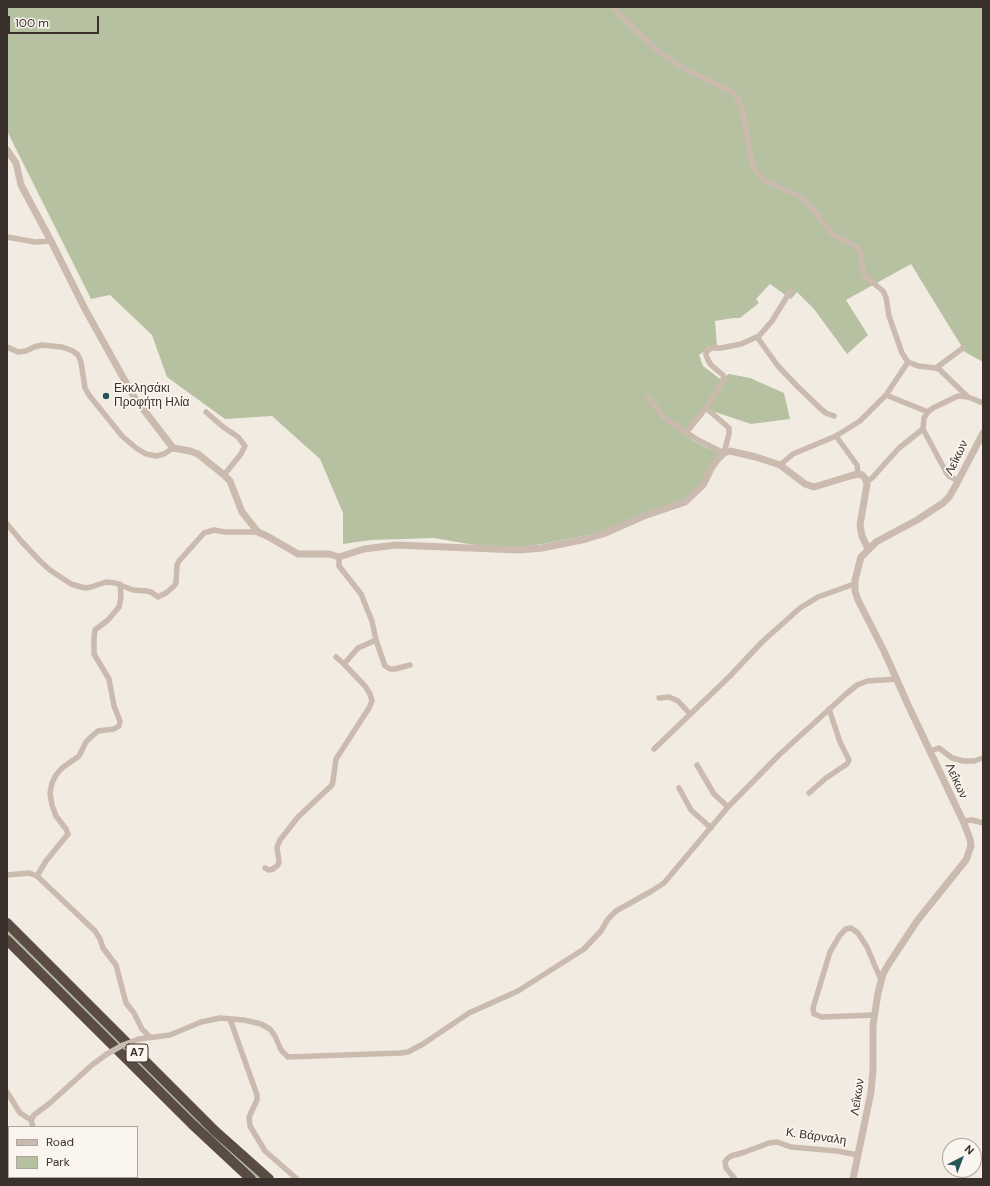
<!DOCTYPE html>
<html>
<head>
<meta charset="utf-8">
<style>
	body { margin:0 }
	#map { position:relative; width:990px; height:1186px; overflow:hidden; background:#f2ebe2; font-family:"DM Sans",sans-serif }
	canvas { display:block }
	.frame { position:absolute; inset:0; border:8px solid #39302c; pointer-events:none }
	.legend { position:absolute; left:8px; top:1126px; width:130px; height:52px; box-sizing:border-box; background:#faf5ee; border:1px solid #ada6a0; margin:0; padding:5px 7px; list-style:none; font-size:12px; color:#39302c }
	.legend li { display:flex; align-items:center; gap:8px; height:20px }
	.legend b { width:20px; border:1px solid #ada6a0 }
	.north { position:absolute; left:942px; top:1138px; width:40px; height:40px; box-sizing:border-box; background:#faf5ee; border:1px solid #ada6a0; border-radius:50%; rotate:42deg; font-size:11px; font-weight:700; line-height:16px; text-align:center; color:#39302c }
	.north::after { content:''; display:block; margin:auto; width:14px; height:18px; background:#235559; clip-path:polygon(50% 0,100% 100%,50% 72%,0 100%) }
	.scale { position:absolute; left:8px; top:16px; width:91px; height:18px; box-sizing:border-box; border:2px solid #39302c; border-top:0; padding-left:5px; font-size:12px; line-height:14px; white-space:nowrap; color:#39302c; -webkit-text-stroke:3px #faf5ee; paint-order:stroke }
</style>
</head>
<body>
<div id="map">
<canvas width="990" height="1186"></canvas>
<div class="frame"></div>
<ul class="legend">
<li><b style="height:5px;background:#cabbae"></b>Road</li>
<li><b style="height:11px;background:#b6c1a2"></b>Park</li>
</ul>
<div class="north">N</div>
<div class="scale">100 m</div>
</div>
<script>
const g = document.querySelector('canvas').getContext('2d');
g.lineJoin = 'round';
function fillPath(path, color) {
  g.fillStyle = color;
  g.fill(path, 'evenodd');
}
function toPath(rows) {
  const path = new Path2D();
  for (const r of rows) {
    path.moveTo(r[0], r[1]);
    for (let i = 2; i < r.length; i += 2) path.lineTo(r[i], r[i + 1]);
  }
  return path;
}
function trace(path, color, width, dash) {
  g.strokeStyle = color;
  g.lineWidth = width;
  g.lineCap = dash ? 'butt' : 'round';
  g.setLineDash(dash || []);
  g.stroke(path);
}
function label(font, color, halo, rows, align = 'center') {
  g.font = font + ' "DM Sans",sans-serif';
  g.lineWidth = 3.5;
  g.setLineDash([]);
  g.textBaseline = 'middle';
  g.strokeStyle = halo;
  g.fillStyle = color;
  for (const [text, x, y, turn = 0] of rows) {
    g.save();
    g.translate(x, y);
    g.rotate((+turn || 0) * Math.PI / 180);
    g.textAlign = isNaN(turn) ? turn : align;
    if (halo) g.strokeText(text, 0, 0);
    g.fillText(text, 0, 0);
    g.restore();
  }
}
const green = toPath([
	[7,7,983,7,983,362,965,352,911,264,846,300,868,335,847,354,814,309,797,292,791,299,770,284,756,299,759,303,740,318,733,318,715,321,717,346,709,347,699,355,703,366,720,379,729,374,750,378,784,393,790,419,751,424,703,408,685,434,694,441,707,448,721,453,704,482,682,502,643,513,598,533,543,544,519,547,474,545,434,538,371,540,343,544,343,513,320,459,272,416,225,419,167,377,152,335,110,295,91,299,7,131],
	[7,929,262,1179,257,1179,194,1121,7,934]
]);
const minor = toPath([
	[614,7,620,15,659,52,686,70,732,92,738,99,743,111,752,164,757,172,764,180,799,196,806,202,813,209,826,227,834,235,857,247,861,253,863,272,866,277,883,291,886,297,889,316,902,353,908,362,918,366,936,368,940,370,968,397,983,403],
	[7,237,35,242,51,241],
	[757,337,778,366,797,386,821,409,826,413,834,416],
	[7,347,18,352,26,351,34,347,42,345,62,347,73,351,78,355,81,362,85,388,89,395,122,436,136,448,146,454,156,456,164,454,173,448],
	[936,368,963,348],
	[886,395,928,412,933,408,958,396,968,397],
	[648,397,664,418,698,440,724,453,729,434,729,428,706,408],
	[206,412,222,426,238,437,245,446,241,454,224,475],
	[928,412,924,418,923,429,946,472,949,476,958,481],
	[686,433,706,408,724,380,723,375,711,365,708,360,706,355,706,352,711,348,721,348,741,344,759,336,772,321,791,290],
	[836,436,857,465,858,474],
	[780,465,793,454,836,436,860,421,886,395,908,362],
	[867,482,873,477,899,448,923,429],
	[7,524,22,542,41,562,50,570,71,584,85,588,91,587,106,582,115,583,133,590,146,591,151,592,158,597,166,593,174,586,176,583,177,565,179,561,204,533,214,530,225,532,258,532],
	[339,557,339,566,361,594,372,621,376,640,385,666,390,669,395,669,410,665],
	[336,657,344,664],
	[659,698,669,697,678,701,690,714],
	[654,749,729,677,762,642,800,608,818,597,854,584],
	[930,751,939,748,952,758,963,761,974,761,983,758],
	[697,765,714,794,728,807],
	[679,788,691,810,711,828],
	[809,793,826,778,847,764,849,760,840,742,829,709],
	[963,821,972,820,983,823],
	[265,868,269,870,273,869,278,865,279,862,277,847,280,840,298,817,332,785,333,781,336,759,369,708,372,701,370,694,365,686,344,664,358,648,376,640],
	[7,875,29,873,37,876,95,931,100,939,103,948,116,965,126,1003,134,1013,142,1029,150,1037],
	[37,876,46,861,68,834,66,829,56,816,52,805,50,793,52,783,56,775,62,768,79,756,86,742,91,737,98,731,114,729,119,726,120,721,114,706,109,679,94,654,94,637,95,630,108,620,119,607,121,597,120,584],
	[874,1015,822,1017,814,1014,813,1008,830,952,840,935,846,929,851,928,858,933,867,947,881,980],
	[230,1019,257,1095,257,1100,249,1117,250,1126,265,1151,297,1179],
	[139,1039,170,1035,201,1022,220,1018,244,1020,261,1024,270,1029,275,1036,281,1050,288,1057,400,1053,408,1052,423,1044,469,1013,518,991,584,949,601,931,608,919,616,911,650,892,664,883,728,807,779,755,846,694,857,685,867,681,897,679],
	[7,1092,20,1113,31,1120],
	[33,1127,31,1120,34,1115,50,1103,92,1065,107,1054],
	[7,1154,9,1153],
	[63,1177,64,1179],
	[735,1179,726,1168,725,1162,727,1159,731,1156,745,1152,769,1143,777,1142,791,1147,837,1151,858,1155]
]);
const tertiary = toPath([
	[7,150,16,163,21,185,51,241,85,309,134,397,173,448,190,451,198,454,224,475,230,481,242,512,258,532,267,536,293,551,298,554,329,554,339,557,364,549,396,545,519,550,542,548,586,539,603,534,644,516,685,502,703,485,712,467,718,459,724,453,730,451,756,457,780,465,805,484,814,487,850,476,858,474,862,475,865,478,867,484,860,525,862,536,868,549],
	[853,1179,871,1092,873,1070,873,1025,878,993,883,974,888,965,917,921,966,860,971,846,970,839,963,821,909,707,884,651,858,600,855,591,855,580,861,557,876,542,917,520,943,503,949,497,956,485,983,433]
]);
const motorway = toPath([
	[7,923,215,1131,269,1179],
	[7,940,192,1124,251,1179]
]);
const minorBridge = toPath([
	[107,1054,123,1045,139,1039]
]);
const markers = [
	[106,396,4,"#235559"]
];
const shields = [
	[137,1053,22]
];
const shieldNames = [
	["Α7",137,1053]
];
const poiNames = [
	["Εκκλησάκι",114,389],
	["Προφήτη Ηλία",114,403]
];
const streetNames = [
	["Λεΐκων",957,458,-64],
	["Λεΐκων",956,781,65],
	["Λεΐκων",858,1097,-81],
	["Κ. Βάρναλη",816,1137,8]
];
fillPath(green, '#b6c1a2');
trace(minor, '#cabbae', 5.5);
trace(tertiary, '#cabbae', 7);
trace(motorway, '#5a4b44', 10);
trace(minorBridge, '#cabbae', 5.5);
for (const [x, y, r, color] of markers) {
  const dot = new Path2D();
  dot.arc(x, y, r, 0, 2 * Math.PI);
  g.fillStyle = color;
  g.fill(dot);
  trace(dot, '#faf5ee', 1.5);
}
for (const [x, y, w] of shields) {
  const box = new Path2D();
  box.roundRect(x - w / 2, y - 9, w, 18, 3);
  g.fillStyle = '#faf5ee';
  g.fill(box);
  trace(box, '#39302c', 1);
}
label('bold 11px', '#39302c', null, shieldNames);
label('12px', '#39302c', '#faf5ee', poiNames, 'left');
label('12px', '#39302c', '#faf5ee', streetNames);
</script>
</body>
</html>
